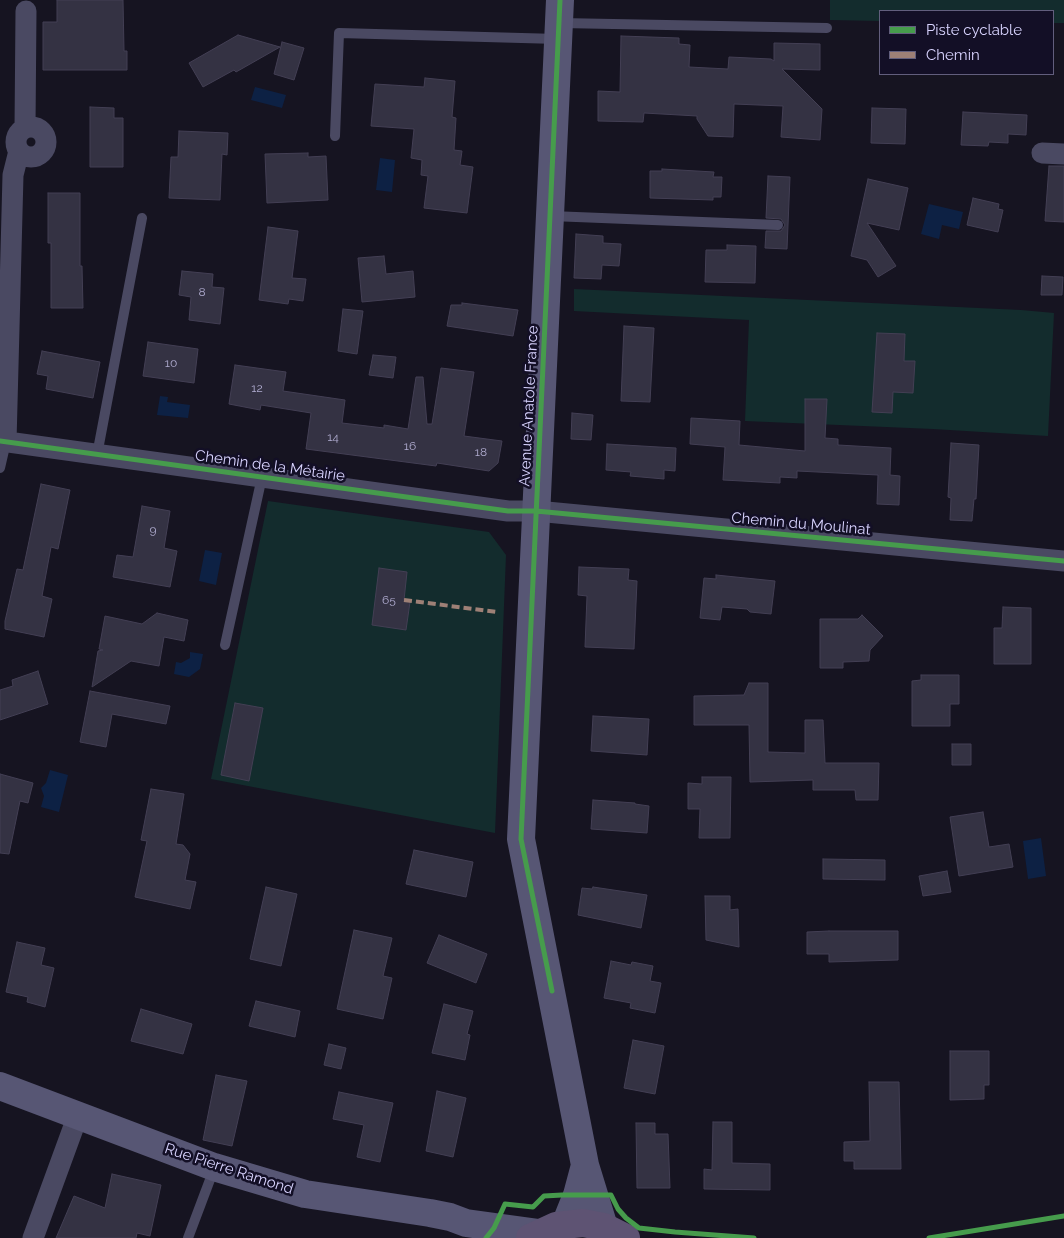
<!DOCTYPE html>
<html>
<head>
<meta charset="utf-8">
<style>
	body { margin:0 }
	#map { position:relative; width:1064px; height:1238px; overflow:hidden; background:#161421; font-family:Raleway,sans-serif }
	canvas { display:block }
	.legend { position:absolute; left:879px; top:10px; width:175px; height:65px; box-sizing:border-box; background:#130f26; border:1px solid #625e7d; margin:0; padding:6px 9px; list-style:none; font-size:15px; color:#d9d4ff }
	.legend li { display:flex; align-items:center; gap:10px; height:25px }
	.legend b { width:25px; border:1px solid #625e7d }
</style>
</head>
<body>
<div id="map">
<canvas width="1064" height="1238"></canvas>
<ul class="legend">
<li><b style="height:6px;background:#469c4c"></b>Piste cyclable</li>
<li><b style="height:6px;background:#9e8076"></b>Chemin</li>
</ul>
</div>
<script>
const g = document.querySelector('canvas').getContext('2d');
g.lineJoin = 'round';
function fillPath(path, color) {
  g.fillStyle = color;
  g.fill(path, 'evenodd');
}
function toPath(rows) {
  const path = new Path2D();
  for (const r of rows) {
    if (r.length === 3) {
      path.moveTo(r[0] + r[2], r[1]);
      path.arc(r[0], r[1], r[2], 0, 2 * Math.PI);
      continue;
    }
    path.moveTo(r[0], r[1]);
    for (let i = 2; i < r.length; i += 2) path.lineTo(r[i], r[i + 1]);
  }
  return path;
}
function trace(path, color, width, dash) {
  g.strokeStyle = color;
  g.lineWidth = width;
  g.lineCap = dash ? 'butt' : 'round';
  g.setLineDash(dash || []);
  g.stroke(path);
}
function label(font, color, halo, rows, align = 'center') {
  g.font = font + ' Raleway,sans-serif';
  g.lineWidth = 5;
  g.setLineDash([]);
  g.textBaseline = 'middle';
  g.strokeStyle = halo;
  g.fillStyle = color;
  for (const [text, x, y, turn = 0] of rows) {
    g.save();
    g.translate(x, y);
    g.rotate((+turn || 0) * Math.PI / 180);
    g.textAlign = isNaN(turn) ? turn : align;
    if (halo) g.strokeText(text, 0, 0);
    g.fillText(text, 0, 0);
    g.restore();
  }
}
const green = toPath([
	[830,0,1064,0,1064,23,1053,23,1053,11,880,11,880,21,830,20],
	[574,289,1021,310,1054,313,1048,436,933,429,745,421,749,320,574,311],
	[268,501,489,532,506,555,495,833,211,779]
]);
const water = toPath([
	[255,87,286,95,282,108,251,100],
	[380,158,395,160,392,192,376,190],
	[929,204,963,212,959,229,942,225,939,239,921,234],
	[160,396,168,397,167,402,190,405,188,418,157,415],
	[205,550,222,553,216,585,199,581],
	[190,652,203,654,200,669,189,677,174,674,176,662,181,663,190,658],
	[50,770,68,775,59,812,41,807,44,796,41,788,46,783],
	[1041,838,1046,876,1028,879,1023,841]
]);
const building = toPath([
	[57,0,123,0,124,51,127,51,127,70,43,70,43,22,57,22,57,0],
	[238,35,280,47,236,72,234,70,203,87,189,63,238,35],
	[621,36,679,38,679,44,690,45,689,67,728,69,729,57,771,59,774,61,774,43,820,44,820,70,782,69,822,109,820,140,781,137,783,106,734,104,733,137,708,136,697,119,697,116,644,113,643,122,598,121,598,91,620,92,621,36],
	[282,42,304,48,294,80,274,74,282,42],
	[425,78,455,81,452,117,456,118,454,150,462,151,460,165,473,167,467,213,424,208,428,176,421,175,422,160,411,158,414,129,371,126,375,84,424,87,425,78],
	[90,107,114,108,114,118,123,118,123,167,90,167,90,107],
	[872,108,906,109,905,144,871,143,872,108],
	[963,112,1027,115,1026,135,1008,134,1008,143,989,142,988,146,961,145,963,112],
	[179,131,228,133,227,155,222,154,220,200,169,198,171,157,178,157,179,131],
	[308,153,308,157,326,156,328,200,267,203,265,154,308,153],
	[1049,166,1064,166,1064,222,1045,221,1049,166],
	[662,169,714,172,713,177,722,177,721,197,713,197,713,200,650,198,650,171,662,171,662,169],
	[768,176,790,177,787,249,765,248,766,231,781,231,785,225,781,219,766,218,768,176],
	[868,179,908,188,899,230,867,223,896,266,878,277,867,260,851,256,868,179],
	[48,193,80,193,80,266,82,266,83,308,51,308,51,243,48,243,48,193],
	[973,198,999,204,998,209,1003,210,998,232,967,225,973,198],
	[268,227,298,231,292,278,306,279,303,301,289,299,288,304,259,300,268,227],
	[576,234,603,236,603,243,621,244,619,266,602,265,601,279,574,278,576,234],
	[727,245,756,246,755,283,705,282,706,250,727,250,727,245],
	[384,256,386,274,413,271,415,297,362,302,358,258,384,256],
	[182,271,213,274,212,287,224,288,220,324,189,320,191,297,179,295,182,271],
	[1042,276,1063,277,1062,295,1041,295,1042,276],
	[462,303,518,310,513,336,447,326,451,305,462,305,462,303],
	[343,309,363,311,357,354,338,351,343,309],
	[624,326,654,328,650,402,621,401,624,326],
	[877,333,905,334,904,361,915,361,913,393,893,392,892,413,872,412,877,333],
	[148,342,198,349,194,383,143,376,148,342],
	[42,351,100,362,93,398,46,389,48,376,37,374,42,351],
	[373,355,396,357,393,378,369,375,373,355],
	[235,365,286,372,283,391,345,400,342,423,384,428,384,425,408,429,416,377,423,377,427,424,432,424,441,368,474,372,464,436,502,441,498,463,489,471,437,463,436,466,306,449,311,413,261,405,260,410,229,404,235,365],
	[805,399,827,399,825,438,838,439,838,445,891,448,890,475,900,476,899,505,877,504,878,475,797,471,797,478,780,477,780,483,723,480,725,447,690,444,691,418,740,421,739,445,805,451,805,399],
	[572,413,593,415,591,440,571,439,572,413],
	[951,443,979,445,976,499,974,499,972,521,950,520,951,498,948,497,951,443],
	[607,444,676,448,675,471,664,470,664,479,630,476,631,472,606,470,607,444],
	[41,484,70,490,58,549,51,547,42,596,52,599,44,637,5,629,5,621,17,569,23,570,41,484],
	[142,506,170,511,164,548,177,551,170,587,113,577,117,555,133,557,142,506],
	[579,567,629,569,628,580,637,581,634,649,585,647,587,596,578,595,579,567],
	[379,568,407,572,404,600,410,602,406,630,372,625,379,568],
	[716,575,775,581,771,614,750,612,747,609,722,607,720,620,700,618,704,578,716,579,716,575],
	[1003,607,1031,608,1031,664,994,664,994,628,1002,628,1003,607],
	[157,613,188,620,184,641,164,637,159,666,131,661,92,687,98,651,103,650,99,649,105,616,142,624,157,613],
	[862,615,883,636,870,650,869,661,843,662,843,668,820,668,820,619,858,619,862,615],
	[38,671,48,704,0,720,0,690,13,686,12,680,38,671],
	[921,675,959,675,959,704,950,704,950,726,912,726,912,681,921,680,921,675],
	[749,683,768,683,768,752,805,753,805,720,823,720,825,763,879,763,878,800,856,800,855,790,813,790,813,780,750,782,749,725,694,725,694,696,744,695,749,683],
	[90,691,170,706,166,724,112,714,106,747,80,742,90,691],
	[235,703,263,708,249,781,221,775,235,703],
	[593,716,649,719,647,755,591,751,593,716],
	[952,744,971,744,971,765,952,765,952,744],
	[0,774,33,783,28,803,20,801,9,854,0,853,0,774],
	[702,777,731,777,730,838,699,838,700,809,688,809,688,783,702,784,702,777],
	[151,789,184,794,176,844,183,845,190,854,185,880,196,882,190,909,135,897,147,841,141,840,151,789],
	[593,800,635,803,635,804,649,806,647,833,591,829,593,800],
	[983,812,989,847,1009,844,1013,867,959,876,950,817,983,812],
	[414,850,473,862,466,897,406,884,414,850],
	[823,859,885,860,885,880,823,879,823,859],
	[947,871,951,892,923,896,919,876,947,871],
	[266,887,297,894,281,966,250,959,266,887],
	[593,887,647,895,641,928,578,915,582,888,592,889,593,887],
	[705,896,730,896,730,910,738,909,739,947,706,940,705,896],
	[354,930,392,938,383,976,392,978,383,1019,337,1009,354,930],
	[829,931,898,931,898,960,829,962,829,954,807,954,807,932,829,931],
	[439,935,487,954,476,983,427,963,439,935],
	[17,942,45,948,41,965,54,968,45,1007,27,1002,28,997,6,992,17,942],
	[611,961,631,965,632,962,653,966,650,981,661,983,655,1013,630,1008,631,1003,604,998,611,961],
	[256,1001,300,1011,295,1037,249,1026,256,1001],
	[444,1004,473,1011,467,1034,470,1035,465,1060,432,1053,444,1004],
	[141,1009,192,1024,183,1054,131,1041,141,1009],
	[633,1040,664,1046,655,1094,624,1088,633,1040],
	[329,1044,346,1048,341,1069,324,1065,329,1044],
	[950,1051,989,1051,989,1085,984,1085,984,1099,950,1100,950,1051],
	[216,1075,247,1081,232,1146,203,1140,216,1075],
	[869,1082,899,1082,901,1169,854,1169,854,1161,844,1161,844,1142,870,1141,869,1082],
	[437,1091,466,1098,453,1157,426,1151,437,1091],
	[339,1092,393,1103,380,1162,357,1157,364,1125,333,1119,339,1092],
	[713,1122,732,1122,732,1163,770,1164,770,1190,704,1189,704,1169,712,1170,713,1122],
	[636,1123,655,1123,655,1134,668,1134,670,1188,637,1188,636,1123],
	[112,1174,161,1185,150,1236,137,1233,136,1238,56,1238,74,1196,105,1208,112,1174]
]);
const lane = toPath([
	[560,23,827,28],
	[335,136,339,33,558,39],
	[551,216,778,225],
	[97,455,142,218],
	[0,468,6,442],
	[225,645,262,477],
	[188,1238,214,1169]
]);
const street = toPath([
	[31,142,15],
	[25,128,26,11],
	[1042,153,1064,154],
	[0,441,508,511,536,511,1064,561],
	[6,442,13,175,19,151],
	[33,1238,78,1115]
]);
const secondary = toPath([
	[560,0,521,839,585,1165,604,1227],
	[0,1086,214,1167,305,1194,430,1213,450,1217,466,1223,539,1233],
	[565,1225,577,1195,585,1165]
]);
const primary = toPath([
	[530,1238,556,1226,583,1223,604,1227,626,1238]
]);
const quiet = toPath([
	[404,600,497,612]
]);
const cycleway = toPath([
	[0,441,508,511,536,511,1064,561],
	[552,991,521,839,560,0],
	[486,1238,494,1228,505,1204,533,1207,544,1196,562,1195,611,1195,618,1209,626,1218,639,1228,675,1232,754,1238],
	[929,1238,1064,1216]
]);
const numberNames = [
	["8",202,292],
	["10",171,363],
	["12",257,388],
	["14",333,437],
	["16",410,446],
	["18",481,452],
	["9",153,530],
	["65",389,600]
];
const streetNames = [
	["Avenue Anatole France",529,406,-87],
	["Chemin de la Métairie",270,466,8],
	["Chemin du Moulinat",801,524,5],
	["Rue Pierre Ramond",229,1169,18]
];
fillPath(green, '#132c2d');
fillPath(water, '#0d2144');
fillPath(building, '#343243');
trace(building, '#433f54', 1);
trace(lane, '#4a4962', 10);
trace(street, '#4a4962', 21);
trace(secondary, '#575674', 28);
trace(primary, '#5e5373', 28);
trace(quiet, '#9e8076', 4, [8, 4]);
trace(cycleway, '#469c4c', 5);
label('12px', '#b0acd0', null, numberNames);
label('15px', '#d9d4ff', '#130f26', streetNames);
</script>
</body>
</html>
